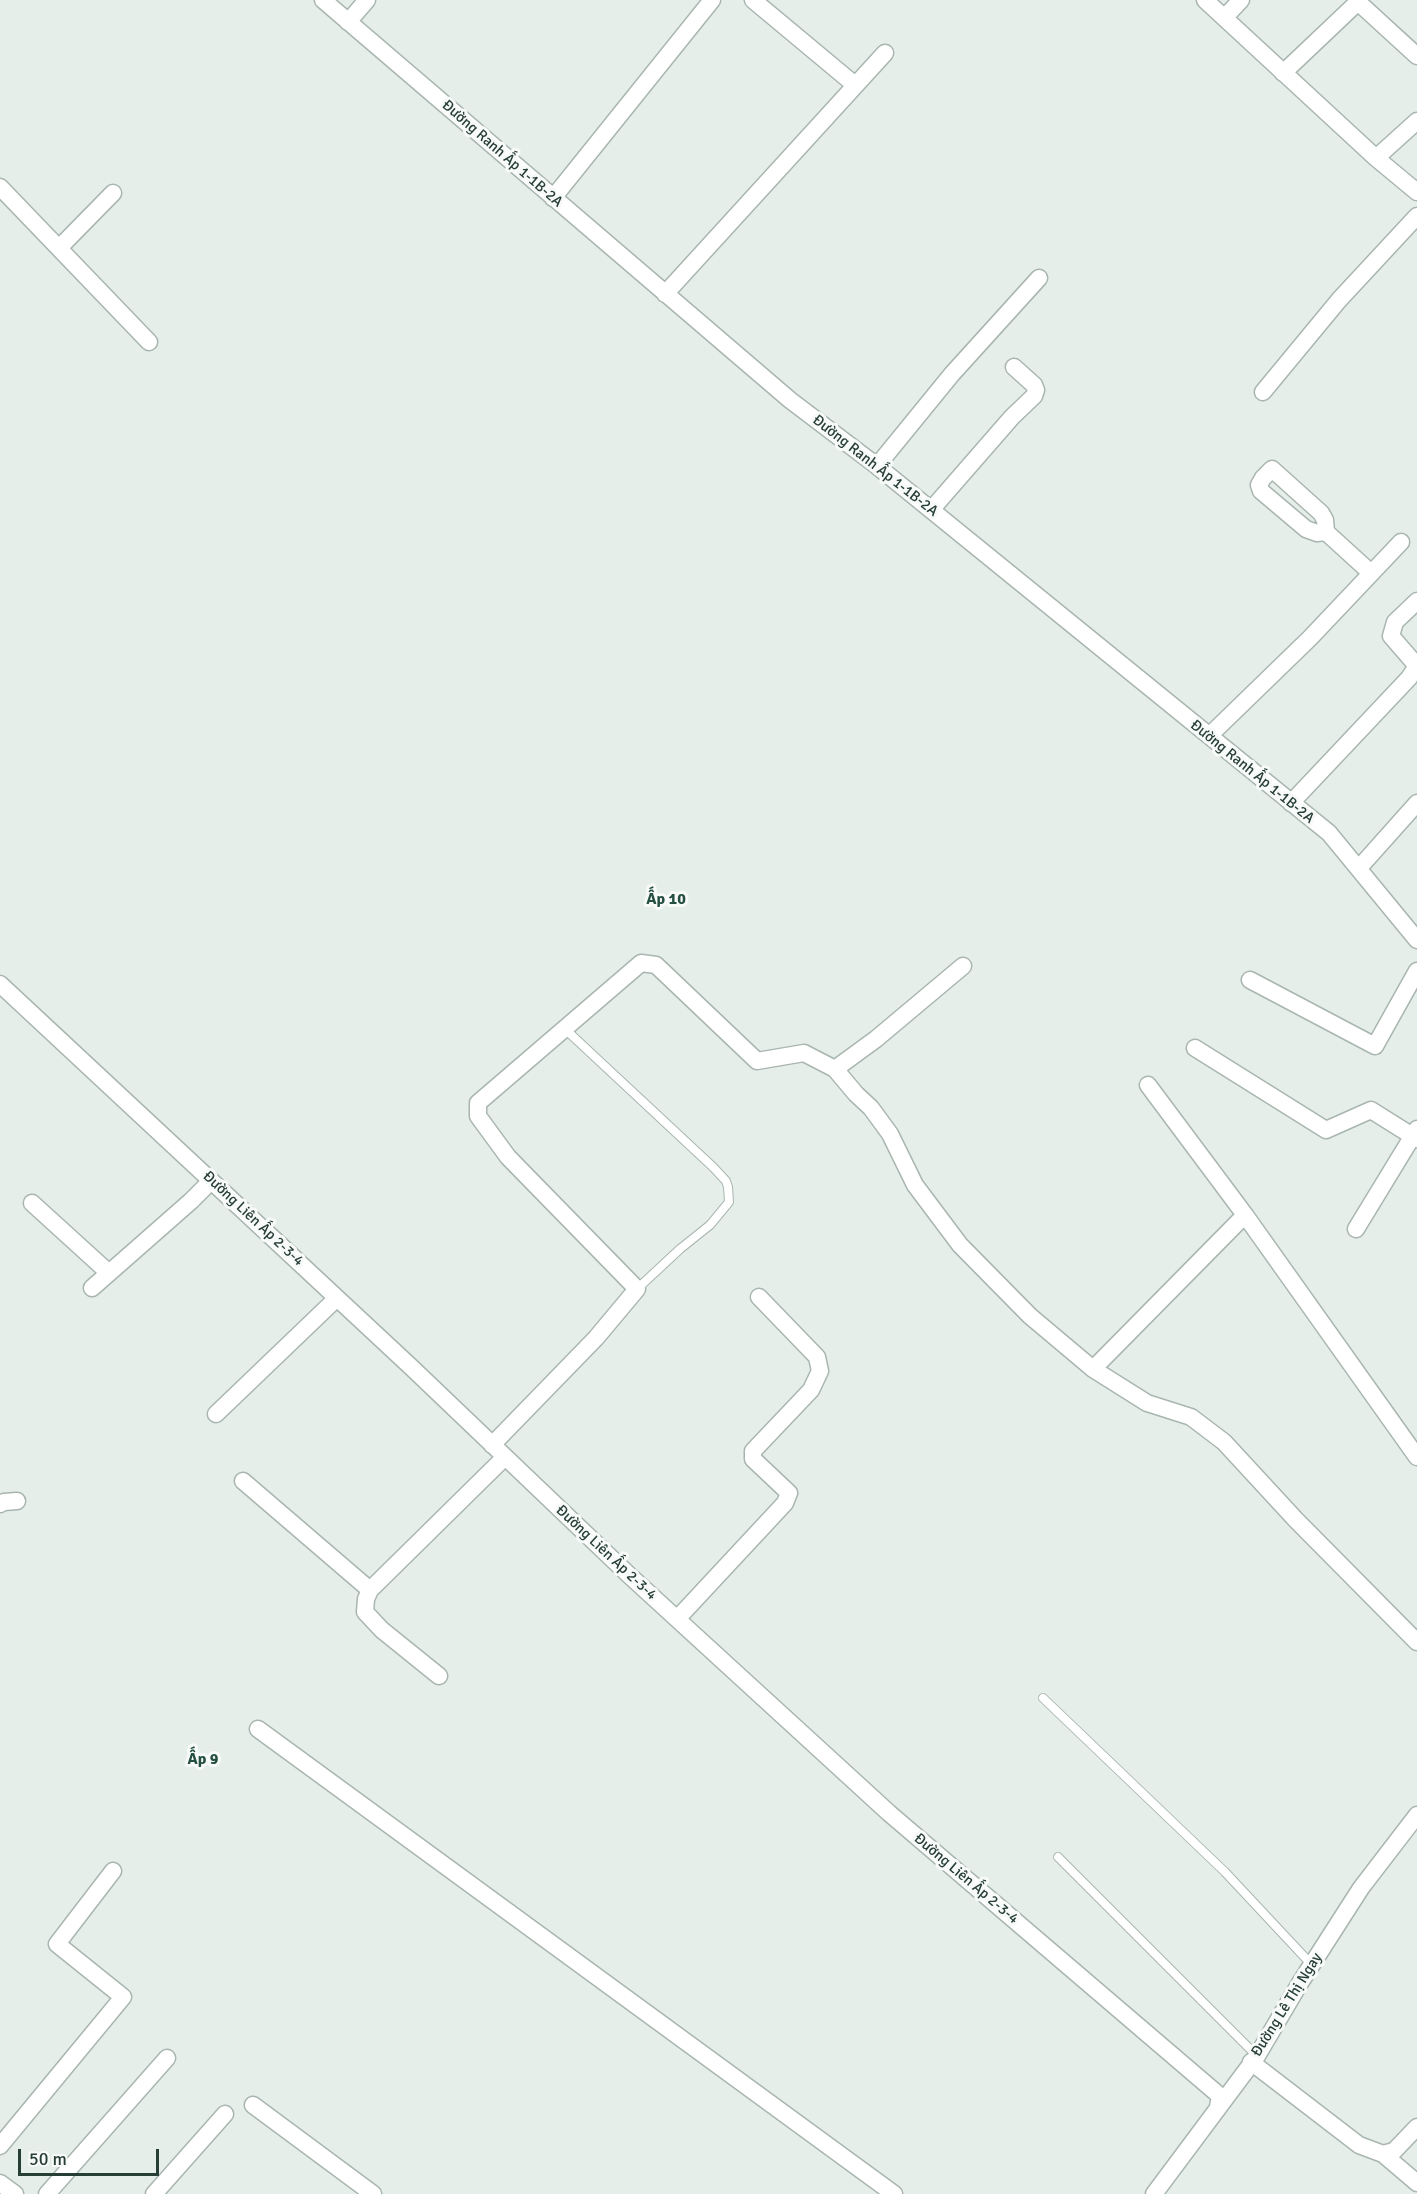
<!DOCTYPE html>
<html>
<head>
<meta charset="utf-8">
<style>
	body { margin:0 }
	#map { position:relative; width:1417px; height:2194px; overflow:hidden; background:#e6eeea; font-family:Signika,sans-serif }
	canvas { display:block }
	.scale { position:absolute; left:18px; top:2149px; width:141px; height:27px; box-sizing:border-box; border:3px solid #273e36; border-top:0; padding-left:8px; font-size:18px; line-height:21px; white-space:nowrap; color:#273e36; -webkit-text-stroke:4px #f7faf8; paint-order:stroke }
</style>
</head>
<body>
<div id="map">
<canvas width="1417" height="2194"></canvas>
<div class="scale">50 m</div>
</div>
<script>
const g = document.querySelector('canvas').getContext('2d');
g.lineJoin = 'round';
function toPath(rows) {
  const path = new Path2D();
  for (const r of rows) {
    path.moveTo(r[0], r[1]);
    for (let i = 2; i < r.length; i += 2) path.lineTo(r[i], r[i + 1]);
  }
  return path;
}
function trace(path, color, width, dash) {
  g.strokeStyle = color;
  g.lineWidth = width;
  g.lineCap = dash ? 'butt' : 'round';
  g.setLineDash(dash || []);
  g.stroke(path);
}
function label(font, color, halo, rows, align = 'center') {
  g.font = font + ' Signika,sans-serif';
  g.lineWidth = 6;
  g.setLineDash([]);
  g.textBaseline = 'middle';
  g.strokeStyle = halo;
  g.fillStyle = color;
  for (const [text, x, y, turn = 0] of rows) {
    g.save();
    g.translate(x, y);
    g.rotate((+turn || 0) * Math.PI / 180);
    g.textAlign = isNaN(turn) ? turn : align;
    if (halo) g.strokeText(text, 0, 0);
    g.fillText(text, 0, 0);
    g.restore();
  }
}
const service = toPath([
	[565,1029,713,1167,726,1181,728,1187,729,1202,710,1225,680,1249,637,1289],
	[1043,1698,1225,1872,1312,1965],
	[1058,1857,1257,2056]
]);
const minor = toPath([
	[323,0,790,400,877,466,1329,833,1417,940],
	[753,0,855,85],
	[1205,0,1376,158,1417,192],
	[1358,2,1417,56],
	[1225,17,1241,0],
	[348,22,367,0],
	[1283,73,1360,0],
	[1376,158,1417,121],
	[0,187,149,342],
	[553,198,712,0],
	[59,248,113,193],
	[665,294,885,53],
	[1263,392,1339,300,1417,216],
	[877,466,952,374,1039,278],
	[931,510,1012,417,1034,396,1036,390,1034,385,1014,367],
	[1326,532,1317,533,1306,529,1261,491,1259,485,1263,478,1272,469,1321,513,1325,520,1326,532,1371,573],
	[1209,736,1310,638,1401,542],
	[1291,803,1409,678,1417,666,1391,636,1395,622,1417,601],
	[1359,868,1417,803],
	[1250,980,1375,1046,1417,971],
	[0,984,410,1366,630,1576,889,1813,1220,2096,1218,2107],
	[1195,1048,1326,1130,1371,1110,1417,1139],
	[835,1069,876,1039,963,966],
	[1148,1085,1245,1215,1417,1457],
	[32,1203,109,1273],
	[1245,1215,1093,1369,1147,1403,1191,1417,1224,1442,1296,1520,1417,1642],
	[1356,1229,1417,1129],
	[92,1288,191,1201,211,1181],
	[216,1414,337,1298],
	[492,1445,596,1338,637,1289,508,1157,478,1116,478,1103,641,963,656,965,757,1061,804,1053,835,1069,856,1094,871,1108,890,1134,915,1185,960,1245,1030,1316,1093,1369],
	[243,1481,370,1590,505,1457],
	[0,1504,4,1502,17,1501],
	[370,1590,366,1599,365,1612,382,1630,439,1676],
	[677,1619,785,1503,789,1493,753,1459,753,1451,811,1390,820,1371,817,1357,759,1297],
	[258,1729,894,2194],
	[1251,2062,1359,2145,1383,2154,1394,2151,1417,2127],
	[253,2105,373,2194],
	[0,2146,123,1997,57,1944,113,1871],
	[1383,2154,1417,2183],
	[0,2183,15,2194],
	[47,2194,167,2058],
	[154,2194,225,2114],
	[1154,2194,1257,2056,1300,1983,1361,1888,1417,1815]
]);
const streetNames = [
	["Đường Ranh Ấp 1-1B-2A",502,154,41],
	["Đường Ranh Ấp 1-1B-2A",875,466,38],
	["Đường Ranh Ấp 1-1B-2A",1252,772,39],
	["Đường Liên Ấp 2-3-4",253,1219,43],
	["Đường Liên Ấp 2-3-4",606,1553,43],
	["Đường Liên Ấp 2-3-4",966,1879,40],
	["Đường Lê Thị Ngay",1287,2005,-58]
];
const neighbourhoodNames = [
	["Ấp 10",666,900],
	["Ấp 9",203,1760]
];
trace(service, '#a9b6b0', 10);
trace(minor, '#a9b6b0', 19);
trace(service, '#fff', 8);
trace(minor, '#fff', 16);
label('15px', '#273e36', '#f7faf8', streetNames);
label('bold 16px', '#244f41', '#f7faf8', neighbourhoodNames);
</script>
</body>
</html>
